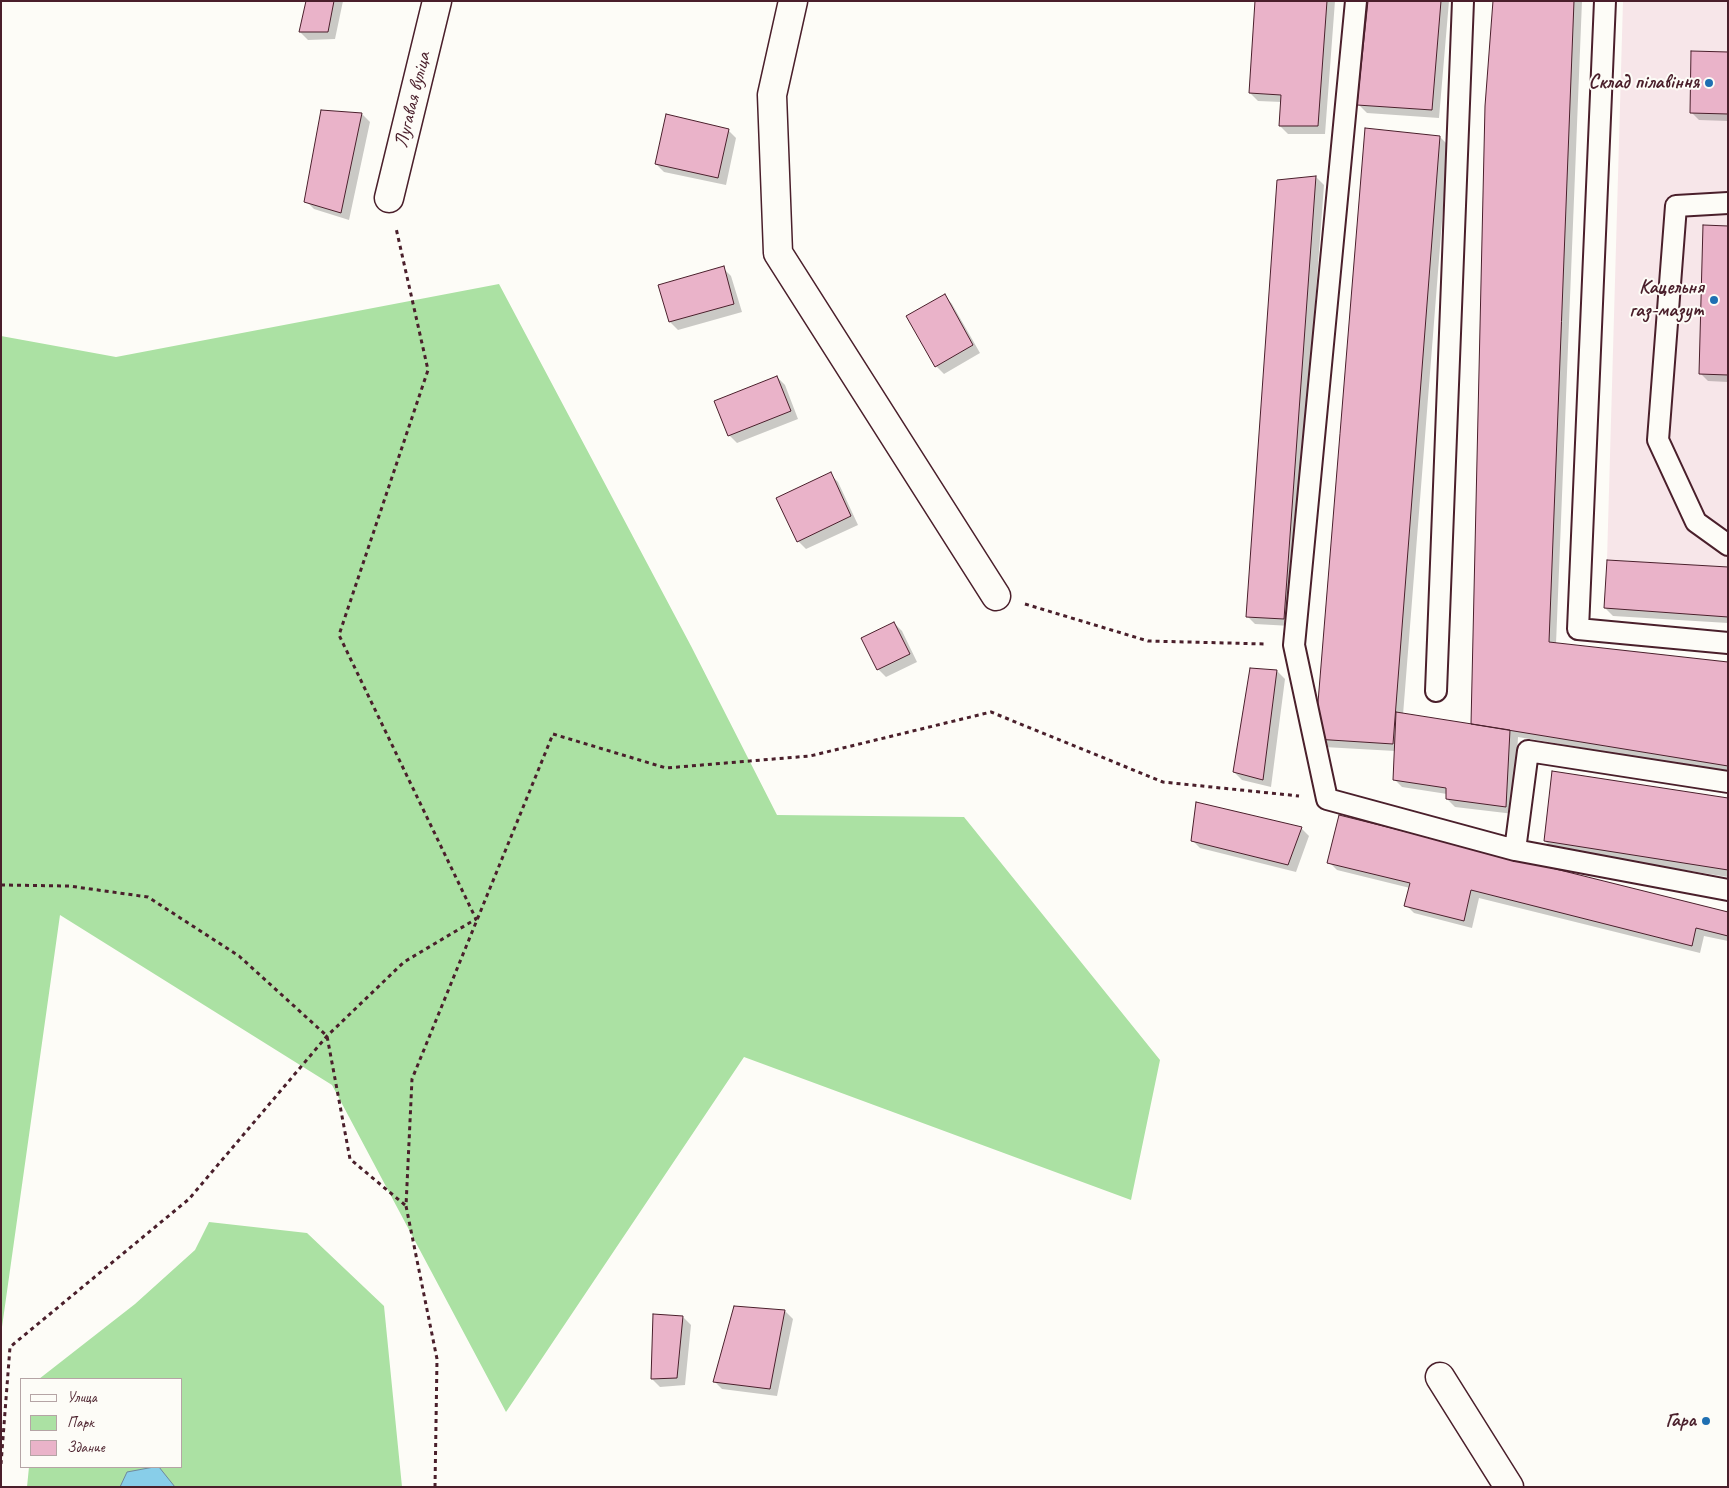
<!DOCTYPE html>
<html>
<head>
<meta charset="utf-8">
<style>
	body { margin:0 }
	#map { position:relative; width:1729px; height:1488px; overflow:hidden; background:#fdfcf7; font-family:Caveat,sans-serif }
	canvas { display:block }
	.frame { position:absolute; inset:0; border:2px solid #4a1f2b; pointer-events:none }
	.legend { position:absolute; left:20px; top:1378px; width:162px; height:90px; box-sizing:border-box; background:#fdfcf7; border:1px solid #b5a4a5; margin:0; padding:6px 9px; list-style:none; font-size:15px; color:#4a1f2b }
	.legend li { display:flex; align-items:center; gap:10px; height:25px }
	.legend b { width:25px; border:1px solid #b5a4a5 }
</style>
</head>
<body>
<div id="map">
<canvas width="1729" height="1488"></canvas>
<div class="frame"></div>
<ul class="legend">
<li><b style="height:6px;background:#fdfcf7"></b>Улица</li>
<li><b style="height:14px;background:#abe1a3"></b>Парк</li>
<li><b style="height:14px;background:#eab3c9"></b>Здание</li>
</ul>
</div>
<script>
const g = document.querySelector('canvas').getContext('2d');
g.lineJoin = 'round';
function fillPath(path, color) {
  g.fillStyle = color;
  g.fill(path, 'evenodd');
}
function toPath(rows) {
  const path = new Path2D();
  for (const r of rows) {
    path.moveTo(r[0], r[1]);
    for (let i = 2; i < r.length; i += 2) path.lineTo(r[i], r[i + 1]);
  }
  return path;
}
function trace(path, color, width, dash) {
  g.strokeStyle = color;
  g.lineWidth = width;
  g.lineCap = dash ? 'butt' : 'round';
  g.setLineDash(dash || []);
  g.stroke(path);
}
function label(font, color, halo, rows, align = 'center') {
  g.font = font + ' Caveat,sans-serif';
  g.lineWidth = 4;
  g.setLineDash([]);
  g.textBaseline = 'middle';
  g.strokeStyle = halo;
  g.fillStyle = color;
  for (const [text, x, y, turn = 0] of rows) {
    g.save();
    g.translate(x, y);
    g.rotate((+turn || 0) * Math.PI / 180);
    g.textAlign = isNaN(turn) ? turn : align;
    if (halo) g.strokeText(text, 0, 0);
    g.fillText(text, 0, 0);
    g.restore();
  }
}
const built = toPath([
	[1623,1,1728,1,1728,567,1607,560]
]);
const green = toPath([
	[499,284,691,646,777,815,964,817,1160,1060,1131,1200,744,1057,506,1412,332,1085,60,915,1,1334,1,336,116,357],
	[209,1222,307,1233,384,1306,402,1487,27,1487,29,1467,181,1467,181,1379,39,1379,135,1304,195,1250]
]);
const water = toPath([
	[154,1467,159,1467,175,1487,120,1487,127,1472,154,1467]
]);
const shadow = toPath([
	[307,1,343,1,335,39,308,40,300,32],
	[1256,1,1335,1,1325,134,1288,134,1280,126,1282,102,1258,101,1250,93],
	[1369,1,1449,1,1439,118,1367,113,1359,105],
	[1494,1,1582,1,1556,644,1728,663,1728,772,1518,737,1514,814,1455,807,1447,799,1447,794,1402,787,1394,779,1395,751,1324,747,1316,739,1440,137,1448,145,1403,715,1473,725],
	[1728,54,1728,121,1699,120,1691,112],
	[322,111,362,114,370,122,349,220,314,209,306,201],
	[728,130,736,138,726,185,664,172,656,164],
	[1316,177,1324,185,1291,626,1255,624,1247,616],
	[1728,227,1728,382,1708,381,1700,373],
	[723,268,731,276,742,312,678,330,670,322],
	[945,296,952,304,980,353,944,374,936,366],
	[777,377,785,385,798,419,737,443,729,435],
	[830,474,838,482,858,525,806,549,798,541],
	[1728,568,1728,623,1613,616,1605,608],
	[894,623,902,631,917,662,886,677,878,669],
	[1251,669,1277,671,1285,679,1271,787,1242,780,1234,772],
	[1728,799,1728,877,1553,849,1545,841],
	[1301,828,1309,836,1296,872,1200,848,1192,840],
	[1329,862,1728,913,1728,941,1704,936,1700,953,1479,898,1472,928,1414,913,1406,905,1410,888,1337,870],
	[735,1307,785,1311,793,1319,777,1396,722,1389,714,1381],
	[683,1317,691,1325,685,1385,660,1387,652,1379]
]);
const building = toPath([
	[306,1,334,1,328,32,299,32,306,1],
	[1255,1,1327,1,1318,126,1279,126,1281,95,1249,93,1255,1],
	[1368,1,1441,1,1432,110,1357,105,1368,1],
	[1493,1,1574,1,1549,642,1728,662,1728,766,1471,724,1485,106,1493,1],
	[1691,51,1728,52,1728,114,1690,113,1691,51],
	[321,110,362,113,341,213,304,202,321,110],
	[666,114,729,129,718,178,655,164,666,114],
	[1365,128,1440,136,1393,744,1315,739,1365,128],
	[1316,176,1284,619,1246,617,1277,180,1316,176],
	[1703,225,1728,226,1728,375,1699,374,1703,225],
	[724,266,734,304,669,322,658,285,724,266],
	[945,294,973,345,935,367,906,316,945,294],
	[777,376,791,411,728,436,714,401,777,376],
	[831,472,851,516,797,542,776,498,831,472],
	[1607,560,1728,567,1728,617,1604,608,1607,560],
	[894,622,910,654,877,670,861,638,894,622],
	[1250,668,1277,670,1263,780,1233,772,1250,668],
	[1396,712,1510,730,1506,807,1446,799,1446,788,1393,780,1396,712],
	[1552,771,1728,798,1728,870,1544,841,1552,771],
	[1196,802,1302,827,1288,865,1191,841,1196,802],
	[1339,815,1728,912,1728,936,1696,928,1692,946,1471,890,1464,921,1404,906,1410,883,1327,863,1339,815],
	[734,1306,785,1310,770,1389,713,1382,734,1306],
	[653,1314,683,1316,677,1378,651,1379,653,1314]
]);
const path = toPath([
	[1025,604,1148,641,1266,644],
	[1,885,69,886,148,897,239,956,327,1036,350,1159,405,1205],
	[1,1464,10,1347,189,1199,327,1036,404,962,476,919,339,635,428,370,396,228],
	[435,1487,437,1359,406,1206,412,1079,553,734,666,768,810,756,991,712,1163,782,1299,796]
]);
const service = toPath([
	[1356,1,1294,645,1327,799,1515,850,1728,890],
	[1605,1,1578,629,1728,643],
	[1728,203,1676,206,1658,440,1696,522,1728,545],
	[1436,691,1463,1],
	[1515,850,1528,751,1728,782]
]);
const minor = toPath([
	[793,1,772,95,778,253,996,596],
	[389,198,437,1],
	[1440,1377,1509,1487]
]);
const markers = [
	[1709,83,5,"#1f6fb2"],
	[1714,300,5,"#1f6fb2"],
	[1706,1421,5,"#1f6fb2"]
];
const poiNames = [
	["Склад пілавіння",1699,83],
	["Кацельня",1704,288],
	["газ-мазут",1704,311],
	["Гара",1696,1421]
];
const streetNames = [
	["Лугавая вуліца",413,100,-76]
];
fillPath(built, '#f7e6e9');
fillPath(green, '#abe1a3');
fillPath(water, '#88cee9');
trace(water, '#6f889d', 1);
fillPath(shadow, '#0003');
fillPath(building, '#eab3c9');
trace(building, '#4a1f2b', 1);
trace(service, '#4a1f2b', 24);
trace(minor, '#4a1f2b', 31);
trace(path, '#4a1f2b', 3, [4, 4]);
trace(service, '#fdfcf7', 20);
trace(minor, '#fdfcf7', 28);
for (const [x, y, r, color] of markers) {
  const dot = new Path2D();
  dot.arc(x, y, r, 0, 2 * Math.PI);
  g.fillStyle = color;
  g.fill(dot);
  trace(dot, '#fdfcf7', 2);
}
label('bold 20px', '#4a1f2b', '#fdfcf7', poiNames, 'right');
label('20px', '#4a1f2b', '#fdfcf7', streetNames);
</script>
</body>
</html>
